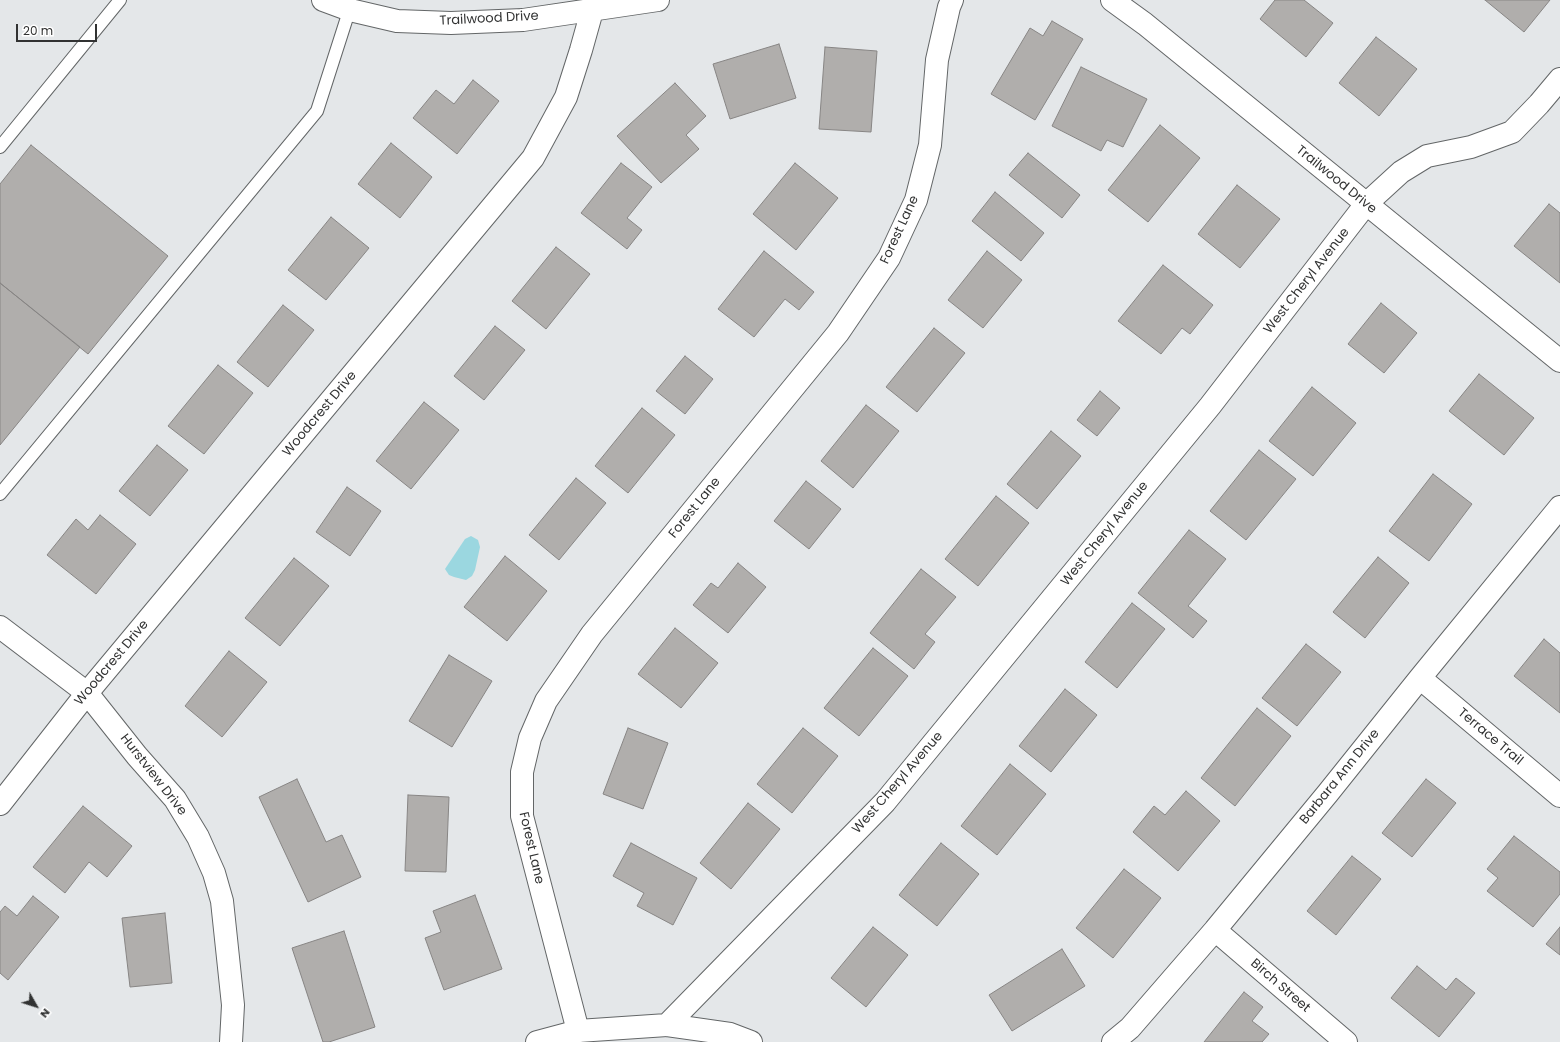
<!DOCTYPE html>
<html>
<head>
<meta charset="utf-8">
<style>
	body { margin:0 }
	#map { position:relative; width:1560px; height:1042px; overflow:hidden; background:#e4e7e9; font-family:Poppins,sans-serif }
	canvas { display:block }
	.north { position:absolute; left:16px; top:986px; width:40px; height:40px; -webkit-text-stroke:3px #fff; paint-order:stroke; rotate:129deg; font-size:11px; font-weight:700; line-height:16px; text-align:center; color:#313232 }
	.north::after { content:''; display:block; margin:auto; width:14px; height:18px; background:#313232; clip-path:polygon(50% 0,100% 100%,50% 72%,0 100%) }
	.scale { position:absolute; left:16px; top:24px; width:81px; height:18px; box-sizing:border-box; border:2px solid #313232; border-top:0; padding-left:5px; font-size:12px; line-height:14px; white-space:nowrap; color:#313232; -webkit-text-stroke:3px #fff; paint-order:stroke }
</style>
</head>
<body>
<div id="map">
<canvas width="1560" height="1042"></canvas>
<div class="north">N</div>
<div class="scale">20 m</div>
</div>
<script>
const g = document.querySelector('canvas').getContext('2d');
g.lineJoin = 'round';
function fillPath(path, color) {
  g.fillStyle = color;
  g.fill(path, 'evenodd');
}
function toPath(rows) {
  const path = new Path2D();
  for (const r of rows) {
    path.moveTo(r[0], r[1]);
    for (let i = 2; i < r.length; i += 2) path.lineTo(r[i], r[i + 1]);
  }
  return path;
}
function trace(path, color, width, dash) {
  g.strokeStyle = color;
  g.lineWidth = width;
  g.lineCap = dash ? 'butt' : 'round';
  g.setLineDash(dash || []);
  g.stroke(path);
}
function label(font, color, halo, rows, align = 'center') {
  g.font = font + ' Poppins,sans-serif';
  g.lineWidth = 3;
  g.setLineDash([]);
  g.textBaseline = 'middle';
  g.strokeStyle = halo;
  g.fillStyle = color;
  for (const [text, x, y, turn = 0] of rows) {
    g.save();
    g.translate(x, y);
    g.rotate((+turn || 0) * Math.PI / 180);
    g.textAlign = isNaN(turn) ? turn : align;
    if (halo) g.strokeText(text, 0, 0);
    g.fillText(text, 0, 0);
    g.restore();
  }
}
const water = toPath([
	[471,536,478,540,480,547,475,570,472,576,466,580,454,577,449,575,445,569,465,539]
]);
const building = toPath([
	[1275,0,1304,0,1333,23,1306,57,1260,19,1275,0],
	[1485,0,1550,0,1524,32,1485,0],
	[1052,21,1083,39,1035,120,991,94,1030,28,1043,36,1052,21],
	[1376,37,1417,69,1379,116,1339,83,1376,37],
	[779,44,796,98,730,119,713,64,779,44],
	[825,47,877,51,871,132,819,129,825,47],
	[1081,67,1147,99,1123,147,1107,140,1101,151,1052,126,1081,67],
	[473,80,499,101,457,154,413,118,436,90,454,104,473,80],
	[675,83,706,116,686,135,699,149,661,183,617,136,675,83],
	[1160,125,1200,158,1148,222,1108,190,1160,125],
	[391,143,432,177,400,218,358,184,391,143],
	[31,145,168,256,88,354,0,283,0,184,31,145],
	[1028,153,1080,195,1062,218,1009,175,1028,153],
	[621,163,652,187,627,218,642,230,627,249,581,213,621,163],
	[795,163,838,198,796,250,753,214,795,163],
	[1237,185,1280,219,1240,268,1198,234,1237,185],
	[995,192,1044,233,1021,261,972,221,995,192],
	[1549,204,1560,213,1560,283,1514,246,1549,204],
	[331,217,369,248,326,300,288,270,331,217],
	[556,247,590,274,546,329,512,301,556,247],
	[764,251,814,292,799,310,785,299,754,337,718,309,764,251],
	[987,251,1022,280,983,328,948,300,987,251],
	[1163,265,1213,305,1190,334,1182,328,1161,354,1118,321,1163,265],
	[0,283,80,347,0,445,0,283],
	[1381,303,1417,333,1384,373,1348,344,1381,303],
	[283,305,314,330,268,387,237,362,283,305],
	[495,326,525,350,484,400,454,376,495,326],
	[934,328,965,353,917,412,886,387,934,328],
	[685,356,713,379,685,414,656,391,685,356],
	[218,365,253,393,204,454,168,426,218,365],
	[1479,374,1534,418,1504,455,1449,411,1479,374],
	[1312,387,1356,423,1313,476,1269,441,1312,387],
	[1100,391,1120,408,1097,436,1077,420,1100,391],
	[424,402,459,430,411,489,376,461,424,402],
	[866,405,899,431,853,488,821,461,866,405],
	[642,408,675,435,628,493,595,466,642,408],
	[1051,431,1081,456,1037,509,1007,484,1051,431],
	[157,445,188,470,150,516,119,491,157,445],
	[1259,450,1296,479,1246,540,1210,511,1259,450],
	[1433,474,1472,504,1429,561,1389,531,1433,474],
	[576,478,606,503,559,560,529,535,576,478],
	[806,481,841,509,809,549,774,521,806,481],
	[347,487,381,511,350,556,316,532,347,487],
	[996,496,1029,523,978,586,945,559,996,496],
	[100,515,136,544,96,594,47,555,76,519,88,530,100,515],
	[1189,530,1226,559,1188,606,1207,621,1193,638,1138,593,1189,530],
	[505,556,547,591,507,641,464,607,505,556],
	[1378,557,1409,583,1365,638,1333,612,1378,557],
	[294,558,329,586,280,646,245,618,294,558],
	[738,563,766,587,728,633,693,605,711,583,718,588,738,563],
	[921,569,956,597,925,634,935,642,914,669,870,633,921,569],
	[1132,603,1165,629,1117,688,1085,662,1132,603],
	[675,628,718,663,681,708,638,674,675,628],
	[1544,639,1560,653,1560,713,1514,676,1544,639],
	[1306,644,1341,672,1297,726,1262,698,1306,644],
	[873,648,908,676,859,736,824,708,873,648],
	[229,651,267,682,222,737,185,706,229,651],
	[449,655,492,681,452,747,409,721,449,655],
	[1065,689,1097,715,1051,772,1019,746,1065,689],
	[1257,708,1291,736,1235,806,1201,778,1257,708],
	[628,728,668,743,643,809,603,794,628,728],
	[803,728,838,756,792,813,757,784,803,728],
	[1010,764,1046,794,997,855,961,826,1010,764],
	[297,779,326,842,342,835,361,877,308,902,259,797,297,779],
	[1426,779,1456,803,1412,857,1382,833,1426,779],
	[1186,791,1220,821,1178,871,1133,832,1154,806,1165,815,1186,791],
	[408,795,449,797,446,872,405,871,408,795],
	[748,803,780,829,731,889,700,863,748,803],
	[83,806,132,846,107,877,89,862,65,893,33,867,83,806],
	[1514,836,1560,872,1560,894,1533,927,1487,891,1498,878,1487,869,1514,836],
	[631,843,697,878,673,925,637,906,644,893,613,876,631,843],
	[941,843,979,874,937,926,899,895,941,843],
	[1352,856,1381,879,1336,935,1307,911,1352,856],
	[1124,869,1161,898,1113,958,1076,928,1124,869],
	[475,895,502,969,444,990,425,938,441,932,433,911,475,895],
	[33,896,59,917,8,980,0,973,0,912,5,906,17,916,33,896],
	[165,913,172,983,130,987,122,918,165,913],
	[873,927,908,955,866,1007,831,978,873,927],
	[1560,927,1560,955,1546,944,1560,927],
	[344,931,375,1027,329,1042,323,1042,292,948,344,931],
	[1062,949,1085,986,1012,1031,989,995,1062,949],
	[1417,966,1446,990,1456,978,1475,993,1439,1037,1391,998,1417,966],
	[1244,992,1263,1007,1252,1021,1269,1034,1262,1042,1204,1042,1244,992]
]);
const service = toPath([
	[0,147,120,0],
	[0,494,317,111,351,5]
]);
const minor = toPath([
	[323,0,350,10,397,21,451,23,523,20,658,0],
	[1112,0,1145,24,1560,361],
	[1420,678,1560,796],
	[0,804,87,693,533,158,566,97,581,50,595,0],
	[1215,930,1346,1042],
	[667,1025,730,1034,751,1042],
	[578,1031,522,816,522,772,530,738,546,701,592,634,838,333,889,258,916,200,930,145,937,60,949,7,952,0],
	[1113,1042,1130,1028,1215,930,1328,793,1420,678,1560,507]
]);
const tertiary = toPath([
	[0,627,87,693,137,756,175,799,198,837,214,873,222,901,233,1005,231,1042],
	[537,1042,578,1031,667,1025,885,802,1210,406,1366,204,1401,172,1427,156,1471,147,1512,132,1539,104,1560,79]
]);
const streetNames = [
	["Trailwood Drive",489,19,-3],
	["Trailwood Drive",1336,180,39],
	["Forest Lane",900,230,-65],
	["West Cheryl Avenue",1307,281,-52],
	["Woodcrest Drive",320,414,-50],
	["Forest Lane",695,508,-51],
	["West Cheryl Avenue",1105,534,-51],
	["Woodcrest Drive",112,663,-50],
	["Terrace Trail",1490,737,40],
	["Hurstview Drive",153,775,52],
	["Barbara Ann Drive",1340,777,-51],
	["West Cheryl Avenue",898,783,-49],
	["Forest Lane",531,848,77],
	["Birch Street",1280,986,41]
];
fillPath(water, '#9bd7e0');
fillPath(building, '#b0aeac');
trace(building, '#878584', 1);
trace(service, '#636667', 14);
trace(minor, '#636667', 24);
trace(tertiary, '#636667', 24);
trace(service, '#fff', 12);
trace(minor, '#fff', 22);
trace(tertiary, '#fff', 22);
label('13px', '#313232', '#fff', streetNames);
</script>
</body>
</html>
